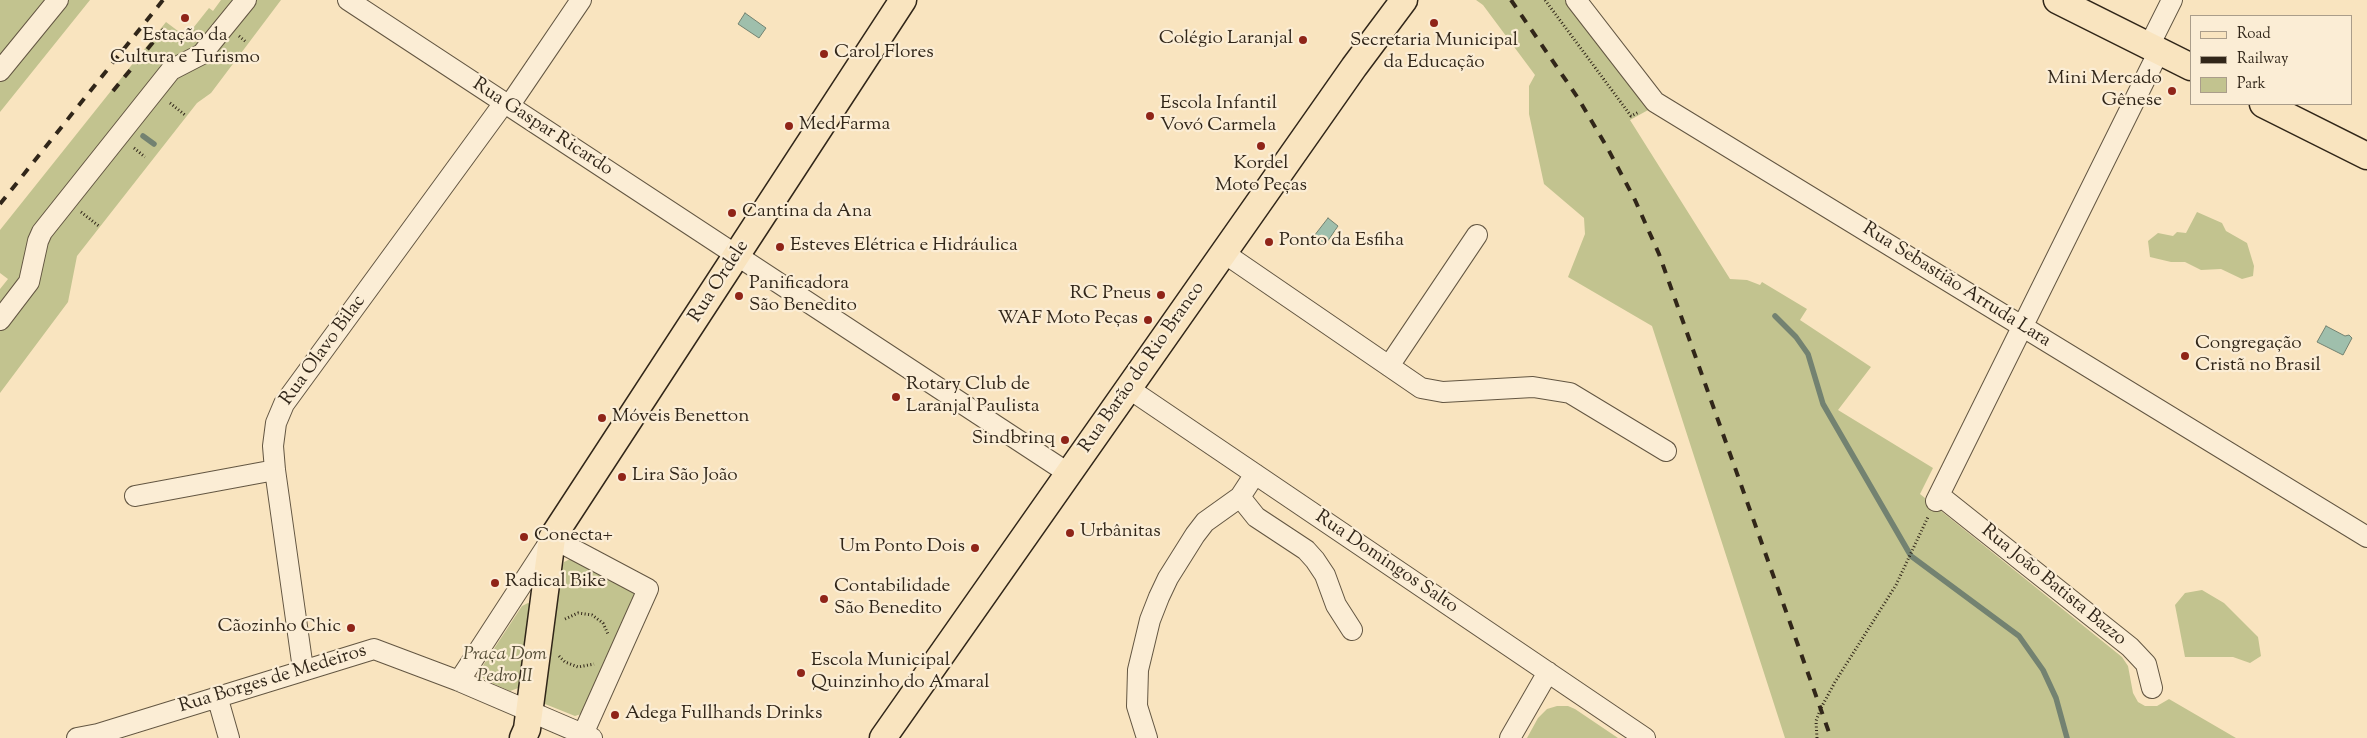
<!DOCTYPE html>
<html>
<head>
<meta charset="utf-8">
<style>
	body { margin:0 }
	#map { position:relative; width:2367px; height:738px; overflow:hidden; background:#f9e4bf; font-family:"Sorts Mill Goudy",serif }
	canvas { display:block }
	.legend { position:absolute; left:2190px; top:15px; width:162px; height:90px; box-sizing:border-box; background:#fbedd5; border:1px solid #aa9d8a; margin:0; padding:6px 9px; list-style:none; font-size:15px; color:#312619 }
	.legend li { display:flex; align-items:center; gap:10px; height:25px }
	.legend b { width:25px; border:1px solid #aa9d8a }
</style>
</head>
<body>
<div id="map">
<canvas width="2367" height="738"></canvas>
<ul class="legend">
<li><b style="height:6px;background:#f9e4bf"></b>Road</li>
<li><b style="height:6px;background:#312619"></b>Railway</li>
<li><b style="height:14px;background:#c2c38f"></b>Park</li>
</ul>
</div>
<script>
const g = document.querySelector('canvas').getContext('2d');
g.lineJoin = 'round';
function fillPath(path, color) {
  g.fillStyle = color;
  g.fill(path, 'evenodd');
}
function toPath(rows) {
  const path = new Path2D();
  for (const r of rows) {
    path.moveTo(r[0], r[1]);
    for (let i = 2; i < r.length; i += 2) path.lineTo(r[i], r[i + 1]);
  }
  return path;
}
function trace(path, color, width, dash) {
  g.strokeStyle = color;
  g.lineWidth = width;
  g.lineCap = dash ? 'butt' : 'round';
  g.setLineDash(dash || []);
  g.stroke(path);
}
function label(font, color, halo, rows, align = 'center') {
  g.font = font + ' "Sorts Mill Goudy",serif';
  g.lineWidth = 4.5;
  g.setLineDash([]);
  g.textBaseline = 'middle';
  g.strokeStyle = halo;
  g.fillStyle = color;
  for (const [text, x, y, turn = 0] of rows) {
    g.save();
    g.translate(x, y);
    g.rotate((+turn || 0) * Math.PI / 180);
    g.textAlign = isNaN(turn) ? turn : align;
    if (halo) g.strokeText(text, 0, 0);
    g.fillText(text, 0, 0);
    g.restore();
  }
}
const green = toPath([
	[0,0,90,0,0,112],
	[221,0,281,0,211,93,197,103,77,256,68,302,0,393,0,289,8,279,0,273,0,230,166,22,186,37,209,8,213,11],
	[1476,0,1565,0,1650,109,1630,120,1730,279,1747,280,1760,285,1762,282,1807,309,1800,320,1871,367,1838,410,1933,468,1920,494,2122,657,2128,666,2133,693,2138,702,2145,706,2157,706,2169,699,2236,738,1785,738,1652,326,1568,277,1585,234,1584,218,1544,184,1529,114,1529,86,1535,75,1483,5],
	[2197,212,2222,223,2226,231,2247,243,2254,266,2253,276,2242,279,2221,269,2201,270,2185,262,2171,262,2150,257,2148,241,2158,233,2173,236,2177,232,2186,233],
	[570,559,574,559,637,594,581,714,575,716,545,704,541,695,562,568,564,562],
	[2202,590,2224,603,2258,637,2261,656,2250,663,2233,657,2185,657,2175,605,2185,593],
	[528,603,533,605,521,687,510,691,487,681,482,677,480,670,522,606],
	[1557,706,1568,706,1575,709,1618,738,1527,738,1538,718,1547,709]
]);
const water = toPath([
	[745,13,766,28,759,38,738,24,745,13],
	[1328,218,1338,226,1325,245,1314,236,1328,218],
	[2326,326,2345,336,2349,335,2352,338,2343,355,2317,342,2326,326]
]);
const stream = toPath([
	[143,136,154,144],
	[1775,316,1796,337,1808,354,1823,404,1911,556,2019,636,2043,670,2056,698,2067,738]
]);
const path = toPath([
	[1545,0,1631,116,1639,112],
	[239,36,246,42],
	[170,103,185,115],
	[134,148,145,157],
	[81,212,100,227],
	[565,619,578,613,592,615,603,623,608,634],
	[559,656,565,662,578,667,594,664],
	[1817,738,1816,721,1821,708,1835,682,1896,585,1928,517]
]);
const minor = toPath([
	[348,0,1068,473],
	[1576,0,1655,102,2367,537],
	[2149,46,2172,0],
	[0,71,58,0],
	[509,106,581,0],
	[1224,253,1421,388,1443,392,1533,387,1570,393,1666,451],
	[0,320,29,282,38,241,42,232,171,70,202,54,246,0],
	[1389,366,1477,235],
	[1128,388,1645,738],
	[1939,495,2130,647,2146,664,2152,688],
	[135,496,275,470],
	[1240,497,1256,517,1306,550,1315,560,1325,575,1336,605,1352,630],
	[1936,501,2159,51],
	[303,669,275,470,273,446,276,423,284,404,504,103],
	[459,681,552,538,648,589,583,734],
	[217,696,229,738],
	[77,738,98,734,374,649,459,681,592,738],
	[1147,738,1137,706,1138,670,1150,620,1159,597,1168,578,1195,535,1205,522,1240,497,1255,474],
	[1510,738,1548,672]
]);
const major = toPath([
	[2057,0,2191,67],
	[2263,104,2367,156],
	[523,738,527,729,552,538,903,0],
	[883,738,1354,67,1404,0]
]);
const rail = toPath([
	[1511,0,1578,98,1608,149,1635,200,1659,254,1831,738],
	[113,91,164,29],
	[0,204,163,0]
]);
const markers = [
	[185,18,5,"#8f2418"],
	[1434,23,5,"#8f2418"],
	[1303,40,5,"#8f2418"],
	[824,54,5,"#8f2418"],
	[2172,91,5,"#8f2418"],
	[1150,116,5,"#8f2418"],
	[789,126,5,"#8f2418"],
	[1261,146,5,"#8f2418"],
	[732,213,5,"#8f2418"],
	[1269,242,5,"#8f2418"],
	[780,247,5,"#8f2418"],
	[1161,295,5,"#8f2418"],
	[739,296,5,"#8f2418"],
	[1148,320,5,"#8f2418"],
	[2185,356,5,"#8f2418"],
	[896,397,5,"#8f2418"],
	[602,418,5,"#8f2418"],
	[1065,440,5,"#8f2418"],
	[622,477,5,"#8f2418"],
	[1070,533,5,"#8f2418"],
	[524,537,5,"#8f2418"],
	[975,548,5,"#8f2418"],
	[495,583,5,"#8f2418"],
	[824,599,5,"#8f2418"],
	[351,628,5,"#8f2418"],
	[801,673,5,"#8f2418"],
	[615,715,5,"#8f2418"]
];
const poiNames = [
	["Estação da",185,37,"center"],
	["Cultura e Turismo",185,59,"center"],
	["Colégio Laranjal",1293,40,"right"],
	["Secretaria Municipal",1434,42,"center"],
	["da Educação",1434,64,"center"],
	["Carol Flores",834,54],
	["Mini Mercado",2162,80,"right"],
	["Gênese",2162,102,"right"],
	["Escola Infantil",1160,105],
	["Vovó Carmela",1160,127],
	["Med Farma",799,126],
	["Kordel",1261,165,"center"],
	["Moto Peças",1261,187,"center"],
	["Cantina da Ana",742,213],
	["Ponto da Esfiha",1279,242],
	["Esteves Elétrica e Hidráulica",790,247],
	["Panificadora",749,285],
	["São Benedito",749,307],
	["RC Pneus",1151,295,"right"],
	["WAF Moto Peças",1138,320,"right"],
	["Congregação",2195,345],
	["Cristã no Brasil",2195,367],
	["Rotary Club de",906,386],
	["Laranjal Paulista",906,408],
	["Móveis Benetton",612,418],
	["Sindbrinq",1055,440,"right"],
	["Lira São João",632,477],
	["Urbânitas",1080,533],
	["Conecta+",534,537],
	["Um Ponto Dois",965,548,"right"],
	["Radical Bike",505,583],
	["Contabilidade",834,588],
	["São Benedito",834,610],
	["Cãozinho Chic",341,628,"right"],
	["Escola Municipal",811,662],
	["Quinzinho do Amaral",811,684],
	["Adega Fullhands Drinks",625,715]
];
const streetNames = [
	["Rua Gaspar Ricardo",542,128,33],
	["Rua Ordele",720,282,-57],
	["Rua Sebastião Arruda Lara",1956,286,32],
	["Rua Olavo Bilac",324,351,-54],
	["Rua Barão do Rio Branco",1143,368,-55],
	["Rua Domingos Salto",1386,563,34],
	["Rua João Batista Bazzo",2053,586,39],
	["Rua Borges de Medeiros",273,680,-17]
];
const parkNames = [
	["Praça Dom",505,656],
	["Pedro II",505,678]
];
fillPath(green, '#c2c38f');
fillPath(water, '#9fbfac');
trace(water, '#738271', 1);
trace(stream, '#738271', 5.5);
trace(minor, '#635642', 22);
trace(major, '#312619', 29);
trace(path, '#312619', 3, [1, 2.5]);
trace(minor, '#fbedd5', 20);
trace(major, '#f9e4bf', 26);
trace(rail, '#312619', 4, [9, 9]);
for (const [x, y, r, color] of markers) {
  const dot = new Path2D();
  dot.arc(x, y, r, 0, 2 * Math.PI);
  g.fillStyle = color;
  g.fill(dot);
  trace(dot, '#fbedd5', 2);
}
label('19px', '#312619', '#fbedd5', poiNames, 'left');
label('19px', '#312619', '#fbedd5', streetNames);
label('italic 19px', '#554d36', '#fbedd5', parkNames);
</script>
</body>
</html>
